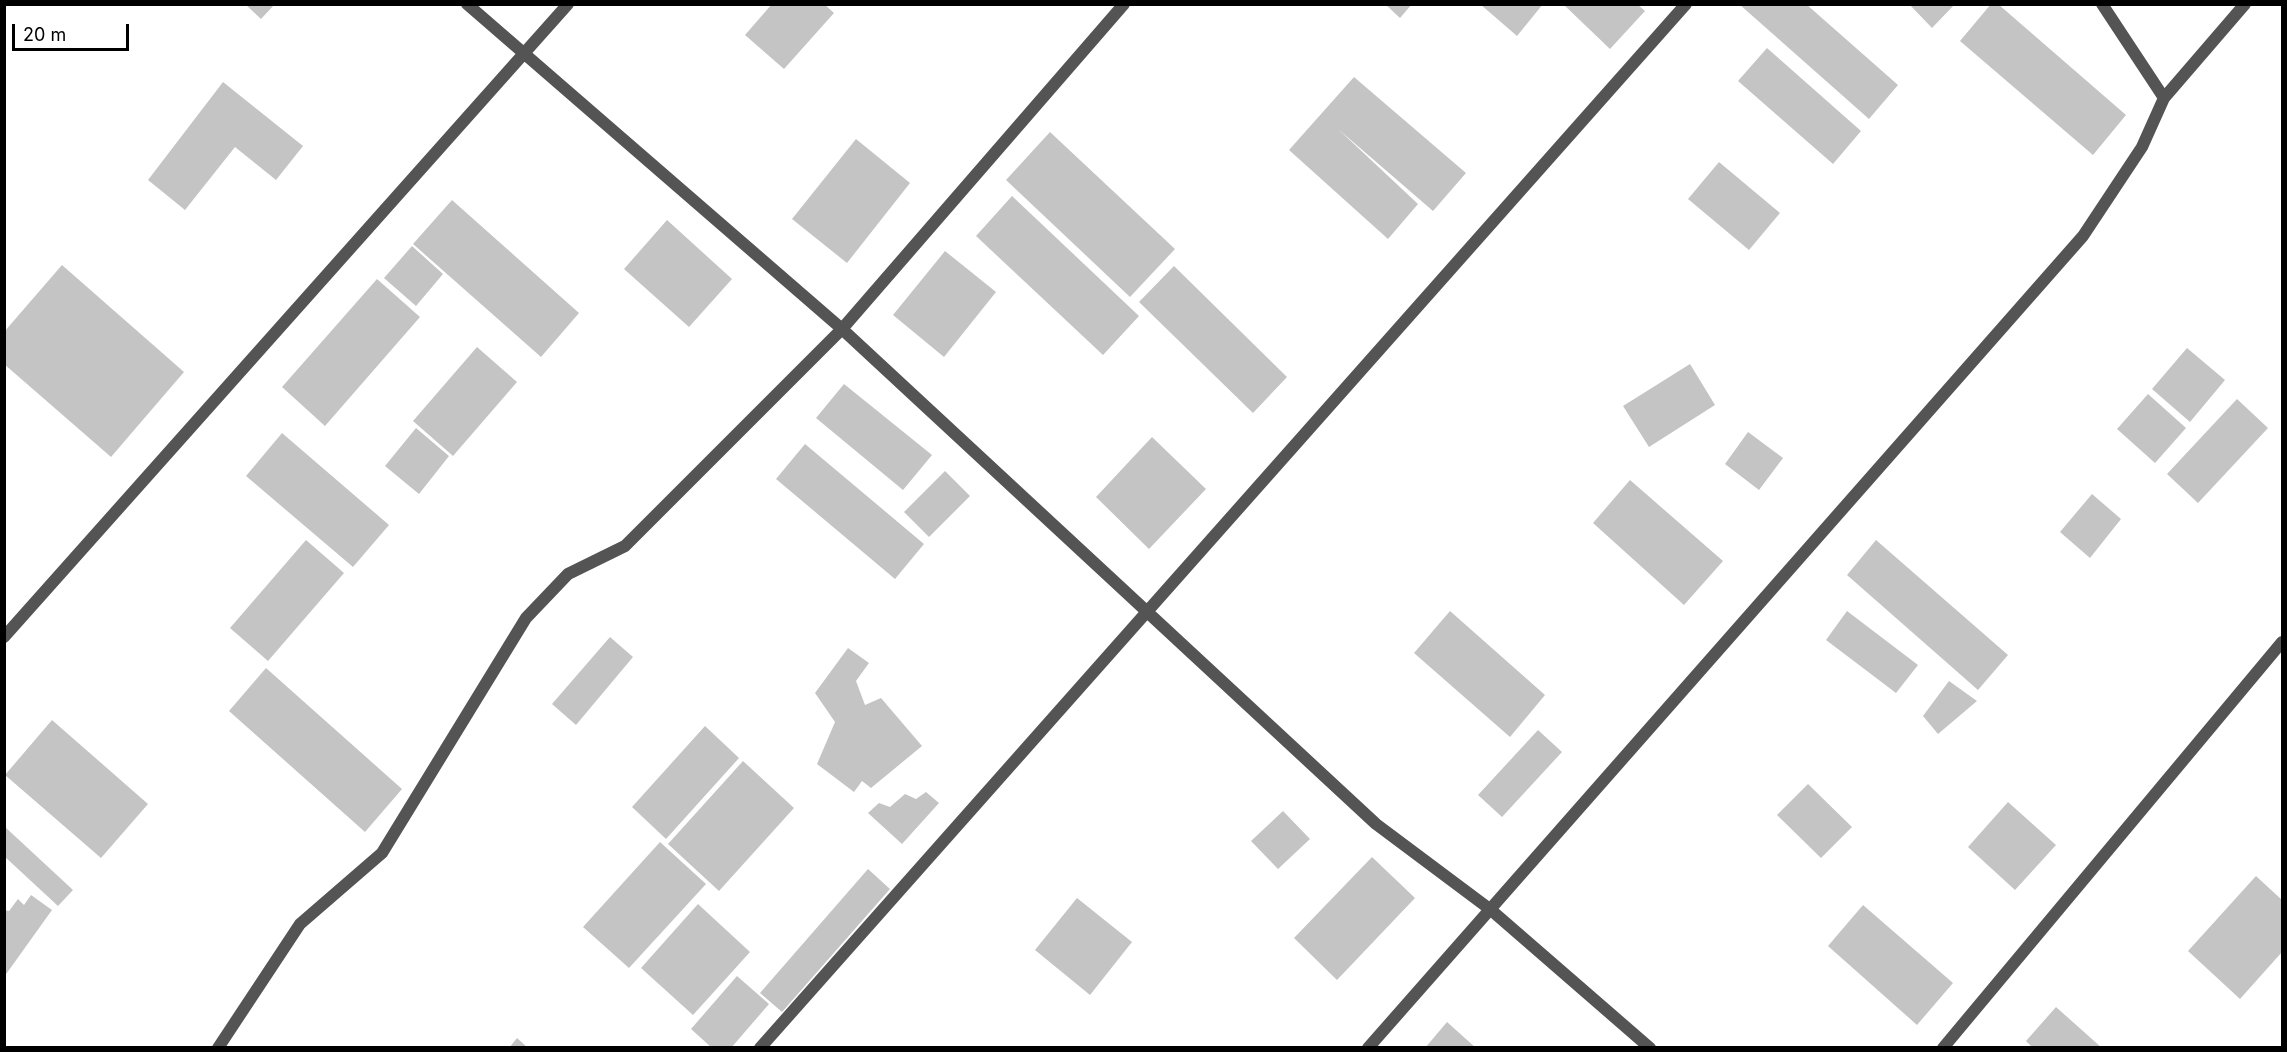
<!DOCTYPE html>
<html>
<head>
<meta charset="utf-8">
<style>
	body { margin:0 }
	#map { position:relative; width:2287px; height:1052px; overflow:hidden; background:#fff; font-family:Inter,sans-serif }
	canvas { display:block }
	.frame { position:absolute; inset:0; border:6px solid #000; pointer-events:none }
	.scale { position:absolute; left:12px; top:24px; width:117px; height:27px; box-sizing:border-box; border:3px solid #000; border-top:0; padding-left:8px; font-size:18px; line-height:21px; white-space:nowrap; color:#000; -webkit-text-stroke:4px #fff; paint-order:stroke }
</style>
</head>
<body>
<div id="map">
<canvas width="2287" height="1052"></canvas>
<div class="frame"></div>
<div class="scale">20 m</div>
</div>
<script>
const g = document.querySelector('canvas').getContext('2d');
g.lineJoin = 'round';
function fillPath(path, color) {
  g.fillStyle = color;
  g.fill(path, 'evenodd');
}
function toPath(rows) {
  const path = new Path2D();
  for (const r of rows) {
    path.moveTo(r[0], r[1]);
    for (let i = 2; i < r.length; i += 2) path.lineTo(r[i], r[i + 1]);
  }
  return path;
}
function trace(path, color, width, dash) {
  g.strokeStyle = color;
  g.lineWidth = width;
  g.lineCap = dash ? 'butt' : 'round';
  g.setLineDash(dash || []);
  g.stroke(path);
}
const building = toPath([
	[245,4,275,4,261,19],
	[772,4,824,4,834,13,784,69,745,35],
	[1385,4,1412,4,1400,18],
	[1480,4,1543,4,1517,36],
	[1563,4,1637,4,1645,11,1610,49],
	[1739,4,1806,4,1898,85,1869,119],
	[1909,4,1955,4,1932,28],
	[1991,4,1998,4,2126,115,2093,155,1960,41],
	[1767,48,1861,131,1833,164,1738,81],
	[1354,77,1466,173,1433,211,1338,129,1418,204,1388,239,1289,150],
	[223,82,303,146,276,180,235,147,185,210,148,180],
	[1050,132,1175,249,1130,297,1006,180],
	[856,139,910,183,847,263,792,219],
	[1719,162,1780,213,1749,250,1688,199],
	[1012,196,1139,316,1103,355,976,236],
	[452,200,579,313,541,357,413,244],
	[667,220,732,279,689,327,624,269],
	[412,246,443,274,416,306,384,278],
	[945,251,996,292,944,357,893,315],
	[62,265,184,372,111,457,4,364,4,332],
	[1174,266,1287,377,1253,413,1139,302],
	[377,279,420,317,325,426,282,387],
	[477,347,517,382,453,456,413,421],
	[2187,348,2225,380,2190,422,2152,389],
	[1690,364,1715,405,1649,447,1623,406],
	[844,384,932,455,903,490,816,418],
	[2148,394,2186,428,2155,463,2117,429],
	[2237,399,2268,428,2198,503,2167,474],
	[416,428,449,456,419,494,385,466],
	[1748,432,1783,458,1759,490,1725,464],
	[282,433,389,525,353,567,246,476],
	[1152,437,1206,489,1149,549,1096,497],
	[805,444,924,544,895,579,776,479],
	[945,471,970,496,929,537,904,512],
	[1630,480,1723,561,1684,605,1593,523],
	[2092,494,2121,519,2090,558,2060,532],
	[306,540,344,573,268,661,230,628],
	[1876,540,2008,655,1978,690,1847,575],
	[1450,611,1545,695,1510,737,1414,653],
	[1847,611,1918,665,1896,693,1826,640],
	[610,637,633,657,576,725,552,704],
	[848,648,869,663,856,681,865,705,881,698,922,746,871,788,862,781,854,792,817,764,835,722,815,693],
	[266,668,402,789,365,832,229,711],
	[1949,681,1977,701,1938,734,1923,716],
	[52,720,148,804,101,858,5,775],
	[705,726,739,758,666,839,632,807],
	[1538,730,1562,752,1502,817,1478,795],
	[743,761,794,808,719,891,668,844],
	[1808,784,1852,827,1821,858,1777,815],
	[926,792,939,803,902,844,868,813,879,803,890,807,905,794,916,799],
	[2008,802,2056,845,2015,890,1968,847],
	[1283,811,1310,839,1278,869,1251,841],
	[4,826,73,890,58,906,4,856],
	[660,842,706,884,629,968,583,927],
	[1372,857,1415,898,1337,980,1294,938],
	[868,869,890,889,782,1012,760,993],
	[2256,876,2282,900,2282,952,2240,999,2188,951],
	[31,895,52,910,4,977,4,910,9,911,18,899,24,905],
	[1077,898,1132,942,1090,995,1035,950],
	[698,904,750,952,693,1015,641,968],
	[1863,905,1953,983,1917,1025,1828,946],
	[737,976,769,1004,731,1048,712,1048,691,1029],
	[2056,1007,2102,1048,2033,1048,2026,1041],
	[1447,1022,1476,1048,1425,1048],
	[517,1038,528,1048,509,1048]
]);
const minor = toPath([
	[467,4,842,329,1376,824,1491,910,1650,1048],
	[2102,4,2164,98],
	[4,637,568,4],
	[218,1048,300,924,382,853,526,618,568,574,625,546,842,329,1124,4],
	[760,1048,1686,4],
	[1368,1048,2083,236,2142,147,2164,98,2245,4],
	[1943,1048,2282,642]
]);
fillPath(building, '#c4c4c4');
trace(minor, '#545454', 12);
</script>
</body>
</html>
